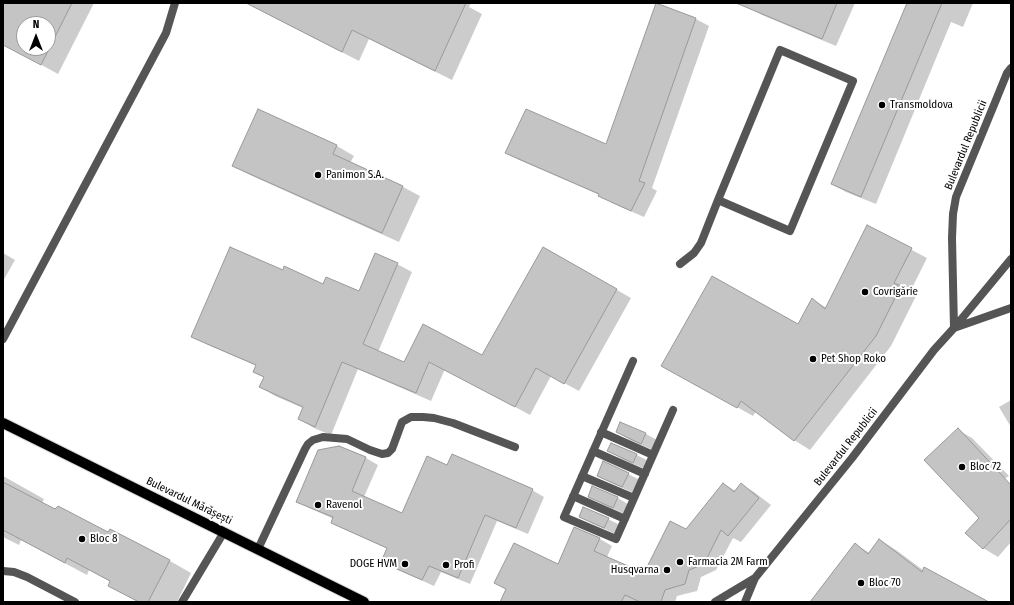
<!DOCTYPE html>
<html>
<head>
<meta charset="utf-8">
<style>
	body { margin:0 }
	#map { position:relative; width:1014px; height:605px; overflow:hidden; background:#fff; font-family:"Fira Sans Condensed",sans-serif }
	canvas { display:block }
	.frame { position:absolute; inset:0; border:4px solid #000; pointer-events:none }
	.north { position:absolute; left:16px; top:16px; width:40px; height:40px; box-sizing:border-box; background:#fff; border:1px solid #999; border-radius:50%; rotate:0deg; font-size:11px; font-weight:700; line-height:16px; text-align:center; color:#000 }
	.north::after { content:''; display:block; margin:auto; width:14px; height:18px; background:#000; clip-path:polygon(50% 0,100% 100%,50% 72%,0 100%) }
</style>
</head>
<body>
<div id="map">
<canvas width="1014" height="605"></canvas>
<div class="frame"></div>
<div class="north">N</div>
</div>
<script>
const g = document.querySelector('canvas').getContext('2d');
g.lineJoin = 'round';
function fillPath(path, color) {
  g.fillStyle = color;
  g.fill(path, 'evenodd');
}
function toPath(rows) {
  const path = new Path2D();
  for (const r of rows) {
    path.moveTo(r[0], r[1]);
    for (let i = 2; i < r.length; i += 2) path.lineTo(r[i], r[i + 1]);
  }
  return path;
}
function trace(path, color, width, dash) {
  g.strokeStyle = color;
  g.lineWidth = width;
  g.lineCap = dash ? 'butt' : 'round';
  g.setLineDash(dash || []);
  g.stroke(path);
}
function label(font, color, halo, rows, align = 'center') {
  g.font = font + ' "Fira Sans Condensed",sans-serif';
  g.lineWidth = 4;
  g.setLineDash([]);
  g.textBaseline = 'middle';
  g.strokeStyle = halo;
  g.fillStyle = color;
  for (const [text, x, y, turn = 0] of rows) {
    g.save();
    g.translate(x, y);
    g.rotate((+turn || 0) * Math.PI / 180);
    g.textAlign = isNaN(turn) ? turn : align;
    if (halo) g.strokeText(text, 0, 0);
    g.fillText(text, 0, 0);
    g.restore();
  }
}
const shadow = toPath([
	[3,3,94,3,58,74,3,44],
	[24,24,48,24,48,48,24,48],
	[258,3,471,3,469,7,482,14,452,80,369,39,359,61,273,17,256,7],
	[750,3,855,3,836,46,762,15,748,7],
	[908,3,973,3,963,27,951,22,876,204,846,192,832,184],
	[656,4,696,19,709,26,652,188,657,191,644,217,612,203,600,195,519,160,506,153,606,145],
	[258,110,337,146,354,156,350,163,403,187,420,196,399,242,250,175,233,166],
	[868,227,927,258,910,292,916,296,891,346,810,450,794,440,756,411,753,416,678,374,798,325,812,299,827,308],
	[543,248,631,298,579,391,551,376,530,415,445,369,431,401,358,369,331,435,314,428,299,419,303,408,275,396,260,387,265,378,254,372,257,366,208,345,193,336,283,271,324,285,359,292,397,264,412,272,378,352,404,363,482,357],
	[3,253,15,260,3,281],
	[1011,400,1011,427,999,407],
	[621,423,646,434,659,441,655,451,630,440,617,432],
	[958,430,972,438,1009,476,1001,481,1011,485,1011,542,998,557,983,548,981,518],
	[339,447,366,458,378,465,364,497,403,514,448,466,532,490,544,497,528,534,497,521,470,584,441,572,434,586,394,568,382,561,388,549,344,529,332,523,334,519,309,508,297,501],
	[609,451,637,455,650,462,647,470,622,459],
	[628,474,642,481,636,494,611,483,598,476],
	[3,476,44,499,42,503,170,561,191,573,177,602,138,602,109,585,111,582,89,570,87,575,21,540,19,545,3,537],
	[724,484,736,491,742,485,754,492,771,505,741,542,733,538,716,570,701,577,697,591,677,596,675,602,639,602,637,601,636,602,501,602,507,590,495,583,559,566,575,529,600,539,612,546,607,557,645,574,687,530],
	[593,488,618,498,631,506,627,515,602,504,589,496],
	[580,517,608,519,622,526,618,535,593,524],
	[880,540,896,550,927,573,987,602,811,602,856,545,870,553]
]);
const building = toPath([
	[3,3,72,3,41,65,3,45,3,3],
	[24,24,48,24,48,48,24,48,24,24],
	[246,3,466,3,435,71,352,30,342,52,246,3],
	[656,3,696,18,639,181,645,183,631,211,598,196,599,194,505,153,526,109,606,144,656,3],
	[736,3,837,3,822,39,736,3],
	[907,3,942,3,861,197,831,184,907,3],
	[258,109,337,145,333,154,403,186,382,233,232,166,258,109],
	[867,225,912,248,894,283,901,286,876,336,794,441,741,401,737,408,661,366,712,276,798,324,812,298,825,309,867,225],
	[230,247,283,270,284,266,323,284,326,277,359,291,375,253,398,263,363,344,404,362,423,324,482,355,543,247,617,289,564,384,536,368,515,407,429,362,416,393,342,362,315,427,298,419,303,407,259,387,264,377,253,372,256,365,191,337,230,247],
	[620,422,646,433,641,444,616,432,620,422],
	[958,428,1011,485,1011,519,983,549,965,533,979,518,924,460,958,428],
	[611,443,637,454,633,463,607,451,611,443],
	[339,446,366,457,352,491,402,513,427,456,447,465,452,454,533,489,516,528,485,515,458,578,429,566,422,580,381,562,387,548,331,523,333,517,296,502,318,450,339,446],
	[603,461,629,473,622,487,597,476,603,461],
	[3,482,55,509,58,506,108,532,110,529,170,560,148,602,139,602,108,586,110,581,67,558,65,563,3,530,3,482],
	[723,483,734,492,741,483,759,498,728,536,721,530,704,564,689,570,685,584,665,590,661,602,640,602,625,595,621,602,500,602,506,589,494,583,514,543,558,564,574,527,600,538,594,551,644,573,670,521,686,529,723,483],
	[592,486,618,497,613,508,588,497,592,486],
	[583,507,609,518,604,528,579,517,583,507],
	[879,539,922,572,924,567,989,602,810,602,855,543,868,554,879,539]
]);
const lane = toPath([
	[680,264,694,253,701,243,718,200,780,50,853,81,790,231,718,200],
	[633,361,564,517,616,539,673,410],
	[601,432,653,455],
	[593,451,645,474],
	[582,476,634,498],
	[573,496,625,519],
	[258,549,305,449,308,444,313,440,323,437,347,439,370,450,382,454,388,453,392,449,402,422,411,417,423,417,434,418,453,423,515,447],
	[3,571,14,572,27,577,75,602]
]);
const street = toPath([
	[954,328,952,238,953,214,956,197,996,100,1007,73,1011,68],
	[954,328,1011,308],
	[3,339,166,33,175,3],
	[182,602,224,532],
	[715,602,755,578],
	[745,602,755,578,852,458,934,350,954,328,1011,259]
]);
const primary = toPath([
	[3,423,364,602]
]);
const markers = [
	[882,105,4,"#000"],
	[318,175,4,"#000"],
	[865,292,4,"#000"],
	[813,359,4,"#000"],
	[962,467,4,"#000"],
	[318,505,4,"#000"],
	[82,539,4,"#000"],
	[680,562,4,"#000"],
	[405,564,4,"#000"],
	[446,565,4,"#000"],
	[667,570,4,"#000"],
	[861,583,4,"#000"]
];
const poiNames = [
	["Transmoldova",890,105],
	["Panimon S.A.",326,175],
	["Covrigărie",873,292],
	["Pet Shop Roko",821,359],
	["Bloc 72",970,467],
	["Ravenol",326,505],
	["Bloc 8",90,539],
	["Farmacia 2M Farm",688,562],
	["DOGE HVM",397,564,"right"],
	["Profi",454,565],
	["Husqvarna",659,570,"right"],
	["Bloc 70",869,583]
];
const streetNames = [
	["Bulevardul Republicii",966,145,-68],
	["Bulevardul Republicii",846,447,-52],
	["Bulevardul Mărășești",189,501,26]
];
fillPath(shadow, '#0003');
fillPath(building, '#c4c4c4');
trace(building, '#999', 1);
trace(primary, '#dbdbdb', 12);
trace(lane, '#555', 8);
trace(street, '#555', 8);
trace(primary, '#000', 10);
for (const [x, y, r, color] of markers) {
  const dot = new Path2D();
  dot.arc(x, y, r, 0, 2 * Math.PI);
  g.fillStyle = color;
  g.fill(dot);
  trace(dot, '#fff', 1.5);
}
label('11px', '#000', '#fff', poiNames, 'left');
label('11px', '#000', '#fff', streetNames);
</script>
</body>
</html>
